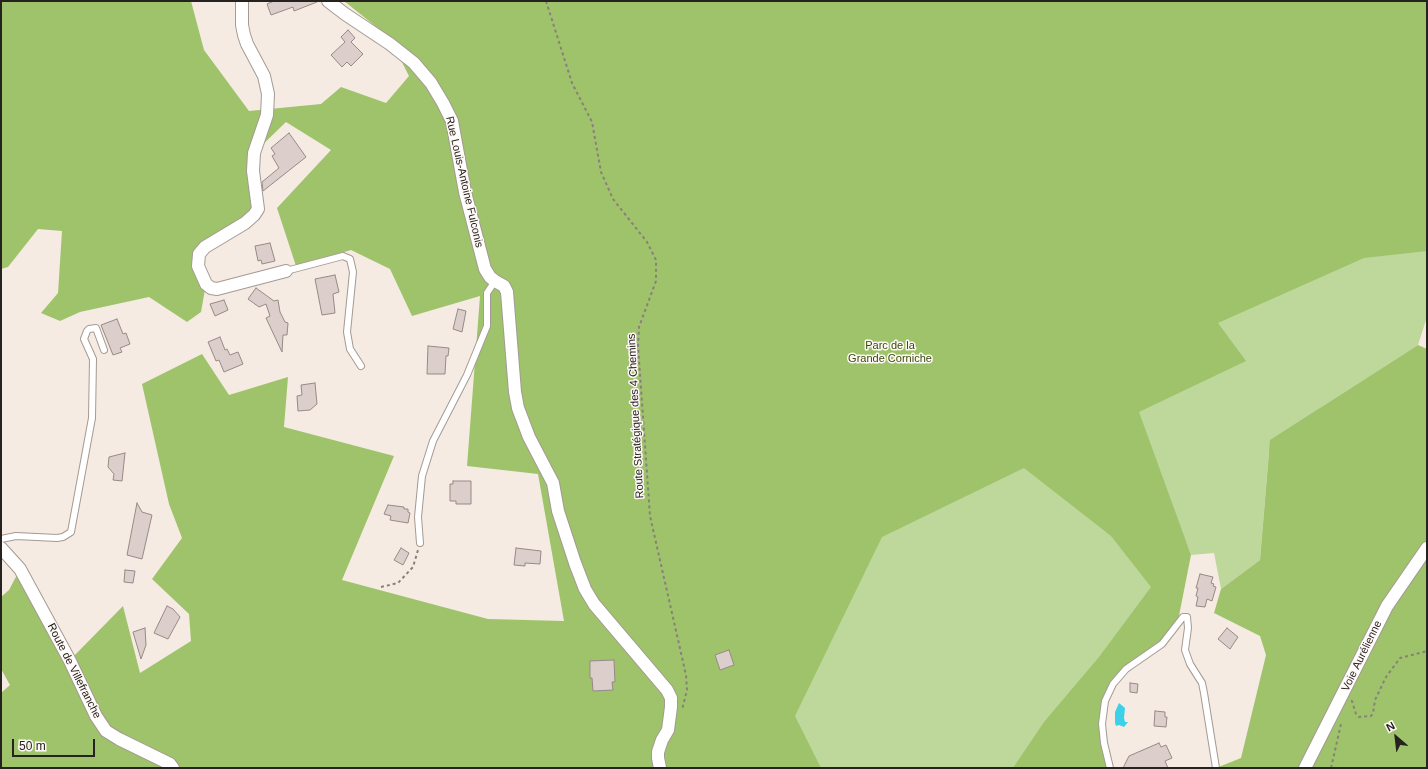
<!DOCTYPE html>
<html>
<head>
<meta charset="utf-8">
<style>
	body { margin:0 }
	#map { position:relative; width:1428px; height:769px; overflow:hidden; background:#f6ebe3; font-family:Arial,sans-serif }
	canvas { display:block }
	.frame { position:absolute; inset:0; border:2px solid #26221f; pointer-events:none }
	.north { position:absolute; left:1376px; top:717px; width:40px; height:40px; -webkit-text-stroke:3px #fef9f6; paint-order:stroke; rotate:332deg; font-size:11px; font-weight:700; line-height:16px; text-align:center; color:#26221f }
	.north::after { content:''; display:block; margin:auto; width:14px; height:18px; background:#26221f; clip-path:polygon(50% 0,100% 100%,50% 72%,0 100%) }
	.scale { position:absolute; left:12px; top:739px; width:83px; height:18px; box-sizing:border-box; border:2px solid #26221f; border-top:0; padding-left:5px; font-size:12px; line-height:14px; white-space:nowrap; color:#26221f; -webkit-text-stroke:3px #fef9f6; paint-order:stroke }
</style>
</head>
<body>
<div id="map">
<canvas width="1428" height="769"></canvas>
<div class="frame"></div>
<div class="north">N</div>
<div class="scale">50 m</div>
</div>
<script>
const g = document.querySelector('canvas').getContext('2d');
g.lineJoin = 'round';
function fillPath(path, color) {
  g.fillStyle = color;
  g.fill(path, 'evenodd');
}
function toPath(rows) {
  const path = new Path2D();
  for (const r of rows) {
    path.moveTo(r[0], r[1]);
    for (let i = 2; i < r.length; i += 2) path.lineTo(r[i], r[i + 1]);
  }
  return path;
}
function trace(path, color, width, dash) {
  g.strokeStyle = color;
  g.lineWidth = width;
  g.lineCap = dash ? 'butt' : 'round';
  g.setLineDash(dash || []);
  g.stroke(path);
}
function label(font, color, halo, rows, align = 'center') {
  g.font = font + ' Arial,sans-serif';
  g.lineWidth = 3;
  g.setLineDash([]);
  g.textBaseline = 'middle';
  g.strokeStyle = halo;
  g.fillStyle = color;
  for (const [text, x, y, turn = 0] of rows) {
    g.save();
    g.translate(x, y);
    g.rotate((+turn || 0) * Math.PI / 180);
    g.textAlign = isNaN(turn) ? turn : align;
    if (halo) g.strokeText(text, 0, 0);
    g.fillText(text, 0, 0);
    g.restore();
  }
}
const green = toPath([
	[1427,1,1427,317,1418,345,1320,408,1269,451,1260,560,1221,589,1214,553,1191,555,1186,542,1074,768,677,768,675,684]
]);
const forest = toPath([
	[1,1,191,1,204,50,249,111,321,104,341,87,386,103,409,76,389,37,344,1,1427,1,1427,251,1364,258,1218,323,1246,361,1139,412,1191,555,1177,626,1162,644,1126,669,1105,701,1102,724,1110,768,1013,768,1044,722,1099,657,1151,587,1111,536,1024,468,882,537,795,716,821,768,1,768,1,693,10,685,1,669,1,597,9,590,20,569,70,660,123,606,140,673,191,641,189,614,152,579,182,538,169,504,142,384,202,354,229,395,288,377,284,427,394,456,342,580,488,619,564,621,538,474,467,466,480,296,412,316,390,269,351,250,296,266,277,208,331,150,286,122,254,153,258,209,199,254,206,284,201,312,187,322,149,297,80,312,60,321,41,313,58,293,62,231,38,229,8,267,1,269],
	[1418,345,1427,349,1427,768,1216,768,1241,758,1266,655,1260,636,1214,613,1221,589,1260,560,1270,440]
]);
const water = toPath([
	[1119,703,1125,708,1124,718,1125,722,1128,722,1124,727,1119,725,1116,726,1115,723,1115,712]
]);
const building = toPath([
	[274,1,317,1,317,2,294,11,293,7,271,15,267,4,274,1],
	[348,30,355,38,351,42,363,54,351,66,347,62,342,67,331,55,345,42,341,37,348,30],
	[289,133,306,157,263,191,262,182,279,168,272,156,275,154,271,148,289,133],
	[270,243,275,261,262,264,261,260,258,261,255,246,270,243],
	[335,275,339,292,333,294,335,313,322,315,315,279,335,275],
	[256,288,274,301,278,300,280,312,285,322,288,323,287,335,283,335,282,352,266,318,270,316,266,304,259,307,248,299,256,288],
	[224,300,228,310,215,316,210,304,224,300],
	[458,309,466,311,462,332,453,329,458,309],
	[117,319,123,334,126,333,130,344,120,348,122,352,113,355,101,325,117,319],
	[220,337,225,350,227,349,230,355,238,352,243,364,224,372,219,360,216,361,208,342,220,337],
	[428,346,449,348,448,356,446,356,445,374,427,374,428,346],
	[315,383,317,404,310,410,298,411,297,396,302,395,301,385,315,383],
	[125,453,122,481,113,480,114,474,108,467,109,457,125,453],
	[453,481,471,481,471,504,456,504,456,501,450,501,450,484,453,484,453,481],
	[137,503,142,512,152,515,142,559,127,555,137,503],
	[388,505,404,507,404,509,408,509,408,512,410,513,408,523,390,520,391,516,384,514,388,505],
	[401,548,409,553,403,565,394,560,401,548],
	[516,548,541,551,540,564,525,563,525,566,514,565,516,548],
	[125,570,135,571,133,583,124,582,125,570],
	[1200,574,1213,577,1211,583,1214,584,1213,586,1216,587,1212,601,1207,599,1205,607,1196,606,1198,597,1196,596,1198,588,1196,588,1200,574],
	[167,606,173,609,180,617,168,639,154,633,167,606],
	[145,628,146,645,141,659,133,632,145,628],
	[1227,628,1238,637,1230,649,1218,639,1227,628],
	[729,650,734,665,720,670,715,655,729,650],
	[614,660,615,682,612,682,613,690,593,691,592,678,590,678,590,661,614,660],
	[1130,683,1138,684,1137,693,1130,692,1130,683],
	[1155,711,1165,712,1165,717,1167,717,1166,727,1154,726,1155,711],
	[1159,743,1161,747,1166,745,1172,758,1165,761,1168,768,1123,768,1129,756,1159,743]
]);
const path = toPath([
	[546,1,572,83,592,122,601,172,613,199,647,242,656,260,656,281,639,327,638,346,650,516,686,675,687,690,682,710],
	[381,587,398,583,413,567,418,550],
	[1351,701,1352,701,1356,714,1359,717,1371,716,1373,713,1375,700,1386,677,1400,658,1427,651],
	[1331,768,1341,724]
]);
const lane = toPath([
	[286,271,343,256,350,259,353,272,347,332,350,349,361,366],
	[1,539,16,536,57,538,63,537,71,532,92,418,93,359,84,339,87,331,89,329,96,328,104,350],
	[420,543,418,517,422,476,433,441,467,375,487,326,487,293,495,281],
	[1110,768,1104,743,1102,724,1105,701,1113,684,1126,669,1162,644,1183,617,1187,617,1188,628,1185,650,1190,664,1202,683,1204,693,1216,768]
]);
const street = toPath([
	[242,1,242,25,244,35,247,44,264,76,268,94,267,115,254,153,253,171,258,209,254,215,245,223,205,247,199,254,198,266,206,284,211,288,217,289,286,271],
	[328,1,345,14,390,44,414,63,431,83,443,103,452,121,465,192,485,269,490,277,495,281,504,286,507,292,515,392,518,408,529,437,553,483,558,511,575,563,585,589,594,604,667,690,671,698,671,707,668,730,662,740,658,752,658,758,660,768],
	[1,548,20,569,70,661,96,716,106,731,119,739,170,764,173,768],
	[1305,768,1387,606,1427,548]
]);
const streetNames = [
	["Rue Louis-Antoine Fulconis",464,182,77],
	["Route Stratégique des 4 Chemins",636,416,-93],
	["Voie Aurélienne",1362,656,-64],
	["Route de Villefranche",74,671,63]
];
const parkNames = [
	["Parc de la",890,346],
	["Grande Corniche",890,359]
];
fillPath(green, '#bed89c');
fillPath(forest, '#9fc36a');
fillPath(water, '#3dd0e9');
fillPath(building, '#dccecb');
trace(building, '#968987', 1);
trace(lane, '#a49a93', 8);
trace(street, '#a49a93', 14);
trace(path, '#88817b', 2, [3, 3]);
trace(lane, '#fff', 6);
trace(street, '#fff', 12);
label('11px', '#26221f', '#fef9f6', streetNames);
label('11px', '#344a07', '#fef9f6', parkNames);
</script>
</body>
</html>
